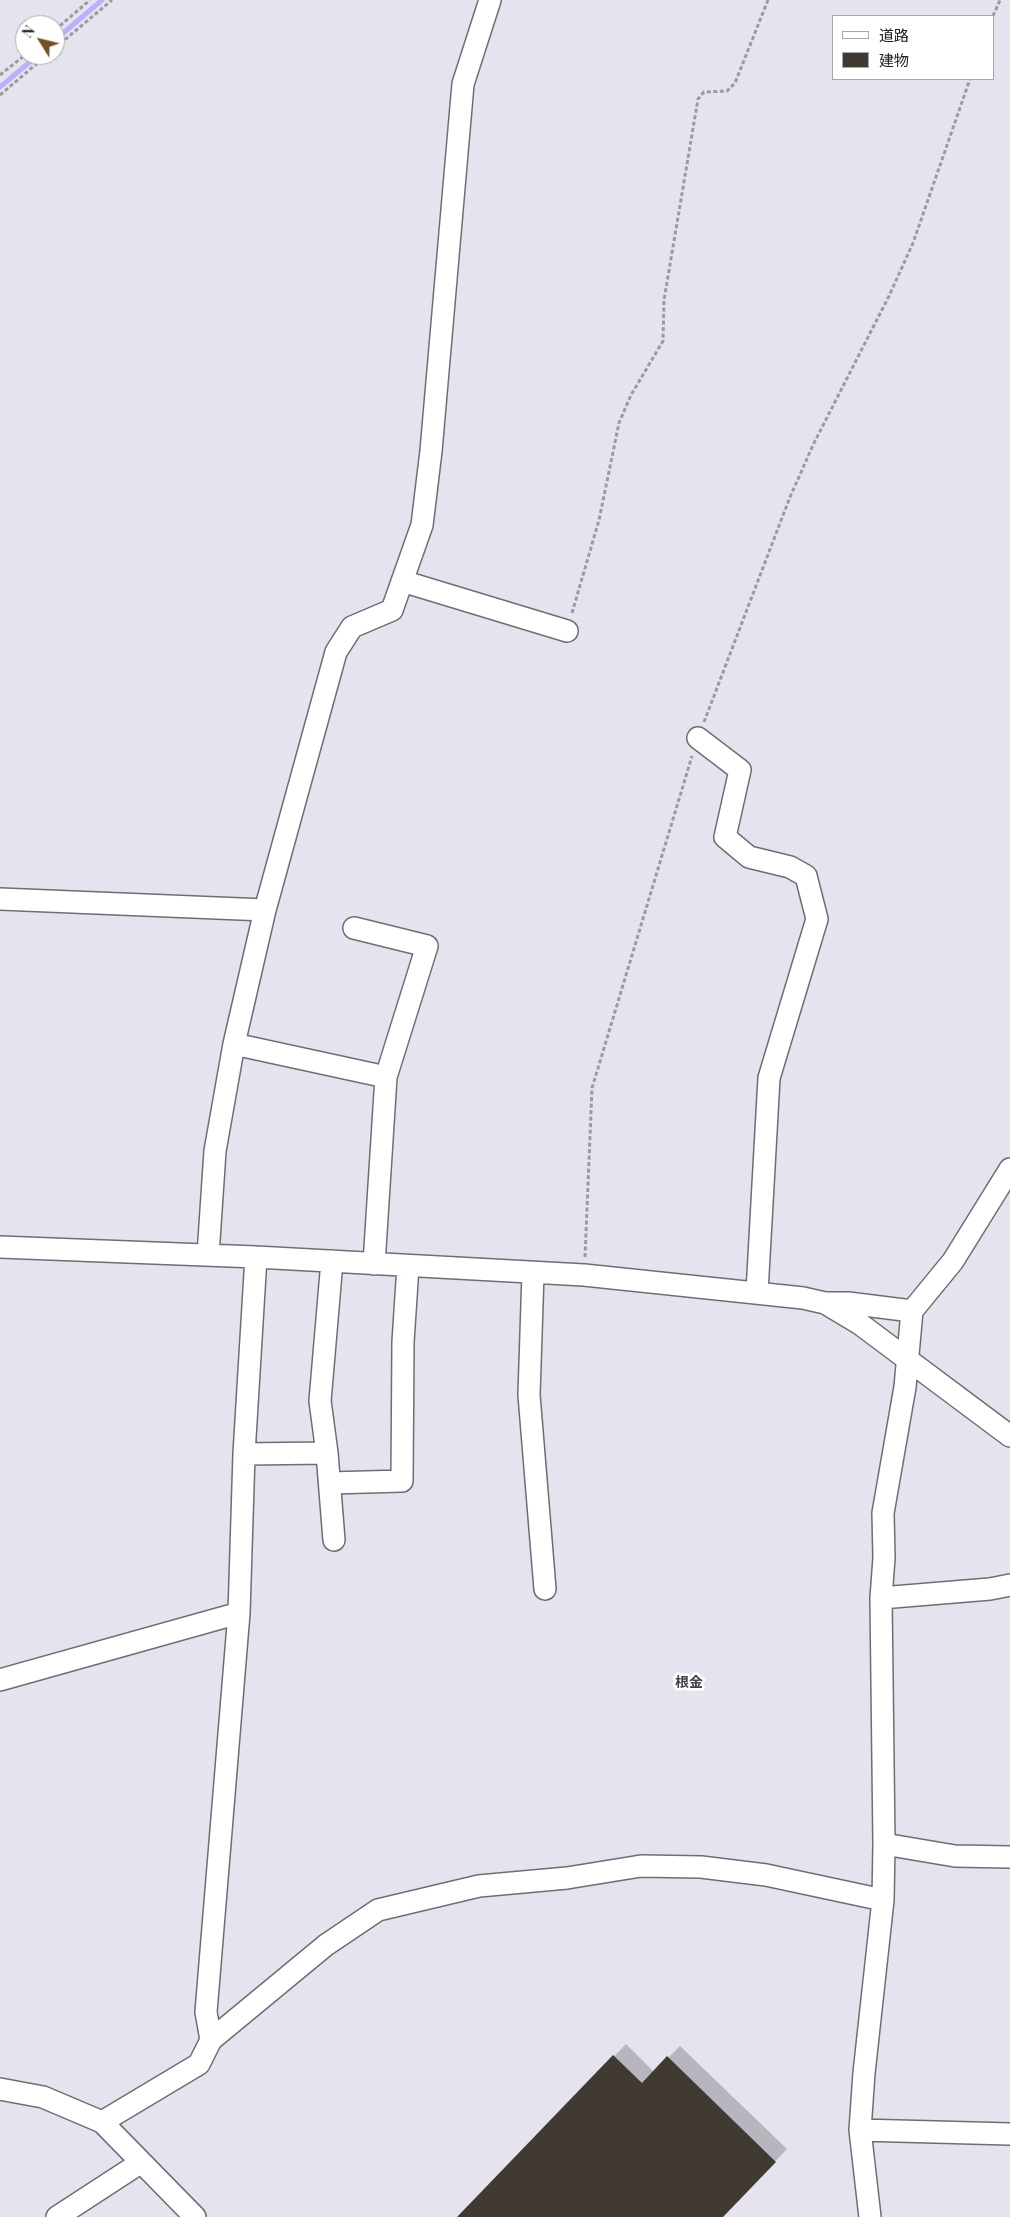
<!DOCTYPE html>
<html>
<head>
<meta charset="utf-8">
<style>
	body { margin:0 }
	#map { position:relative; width:1010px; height:2217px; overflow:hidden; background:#e5e4ee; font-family:"Playfair Display","Noto Sans JP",serif }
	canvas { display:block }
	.legend { position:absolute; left:832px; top:15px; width:162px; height:65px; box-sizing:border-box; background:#fff; border:1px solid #a7a6a8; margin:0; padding:6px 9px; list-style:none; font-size:15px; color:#222125 }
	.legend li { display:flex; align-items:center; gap:10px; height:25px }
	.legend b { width:25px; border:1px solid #a7a6a8 }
	.north { position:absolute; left:15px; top:15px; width:50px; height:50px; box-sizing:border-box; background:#fff; border:1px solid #a7a6a8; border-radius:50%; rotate:306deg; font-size:14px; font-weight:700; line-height:20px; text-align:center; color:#222125 }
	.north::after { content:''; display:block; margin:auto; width:18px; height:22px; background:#745129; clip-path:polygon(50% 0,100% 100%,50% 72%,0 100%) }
</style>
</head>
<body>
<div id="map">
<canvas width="1010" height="2217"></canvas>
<ul class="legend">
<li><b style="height:6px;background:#fff"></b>道路</li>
<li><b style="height:14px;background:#413a33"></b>建物</li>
</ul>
<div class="north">N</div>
</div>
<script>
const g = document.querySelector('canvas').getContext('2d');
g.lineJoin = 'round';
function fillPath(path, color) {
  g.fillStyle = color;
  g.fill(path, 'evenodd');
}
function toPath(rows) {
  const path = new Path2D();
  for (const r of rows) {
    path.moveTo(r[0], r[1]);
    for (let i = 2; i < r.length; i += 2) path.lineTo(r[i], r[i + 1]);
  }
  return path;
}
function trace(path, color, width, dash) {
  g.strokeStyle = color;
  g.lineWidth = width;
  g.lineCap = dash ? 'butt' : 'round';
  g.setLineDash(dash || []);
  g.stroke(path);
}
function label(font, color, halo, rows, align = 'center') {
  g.font = font + ' "Playfair Display","Noto Sans JP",serif';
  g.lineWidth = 5;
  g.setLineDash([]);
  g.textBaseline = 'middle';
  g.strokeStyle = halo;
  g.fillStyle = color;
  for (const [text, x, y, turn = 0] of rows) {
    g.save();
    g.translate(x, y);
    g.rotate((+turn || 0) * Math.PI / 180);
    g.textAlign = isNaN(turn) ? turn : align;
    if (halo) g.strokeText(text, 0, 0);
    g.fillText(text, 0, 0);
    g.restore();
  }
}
const shadow = toPath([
	[626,2044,654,2072,680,2046,787,2149,721,2217,458,2217]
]);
const stream = toPath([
	[55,40,102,0],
	[0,87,38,55]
]);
const building = toPath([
	[613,2055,642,2083,667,2056,776,2162,723,2217,457,2217]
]);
const path = toPath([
	[993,16,1000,0],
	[55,30,90,0],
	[55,48,112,0],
	[0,75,25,55],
	[0,95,47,55],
	[572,613,599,520,619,423,631,395,663,341,664,300,698,99,704,92,727,91,735,83,768,0],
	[704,722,790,497,814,443,889,296,913,243,970,79],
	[585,1257,592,1088,692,756]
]);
const minor = toPath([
	[402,581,567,631],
	[698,738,740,770,725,837,749,857,790,867,806,876,817,919,769,1078,757,1292],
	[0,899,265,910],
	[234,1044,386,1077,427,946,354,928],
	[0,1247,256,1257,584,1275,803,1298,825,1303,860,1324,1010,1436],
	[208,1255,215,1151,234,1044,265,910,336,652,352,627,392,610,422,525,431,451,463,84,490,0],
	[332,1261,320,1401,327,1453,334,1540],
	[374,1264,386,1077],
	[533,1273,529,1395,545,1589],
	[827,1303,848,1303,912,1311],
	[244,1454,327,1453],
	[330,1483,402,1481,403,1342,408,1266],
	[881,1598,990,1589,1010,1585],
	[0,1680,239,1613],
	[884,1844,955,1856,1010,1857],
	[211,2040,206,2012,239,1613,244,1454,256,1257],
	[0,2089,43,2097,102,2122,199,2064,211,2040,326,1945,378,1910,479,1886,567,1878,641,1866,701,1867,766,1875,883,1900],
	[102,2122,195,2217],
	[860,2130,1010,2134],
	[57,2217,140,2163],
	[870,2217,860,2130,864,2073,883,1900,884,1844,881,1598,884,1558,883,1513,905,1387,912,1311,953,1261,1010,1169]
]);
const neighbourhoodNames = [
	["根金",689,1683]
];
fillPath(shadow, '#0003');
trace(stream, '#bdaffc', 5);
fillPath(building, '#413a33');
trace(minor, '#6e6d76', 24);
trace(path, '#9b9aa2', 3, [4, 2.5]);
trace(minor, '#fff', 21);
label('bold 14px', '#424049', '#fff', neighbourhoodNames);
</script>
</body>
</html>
